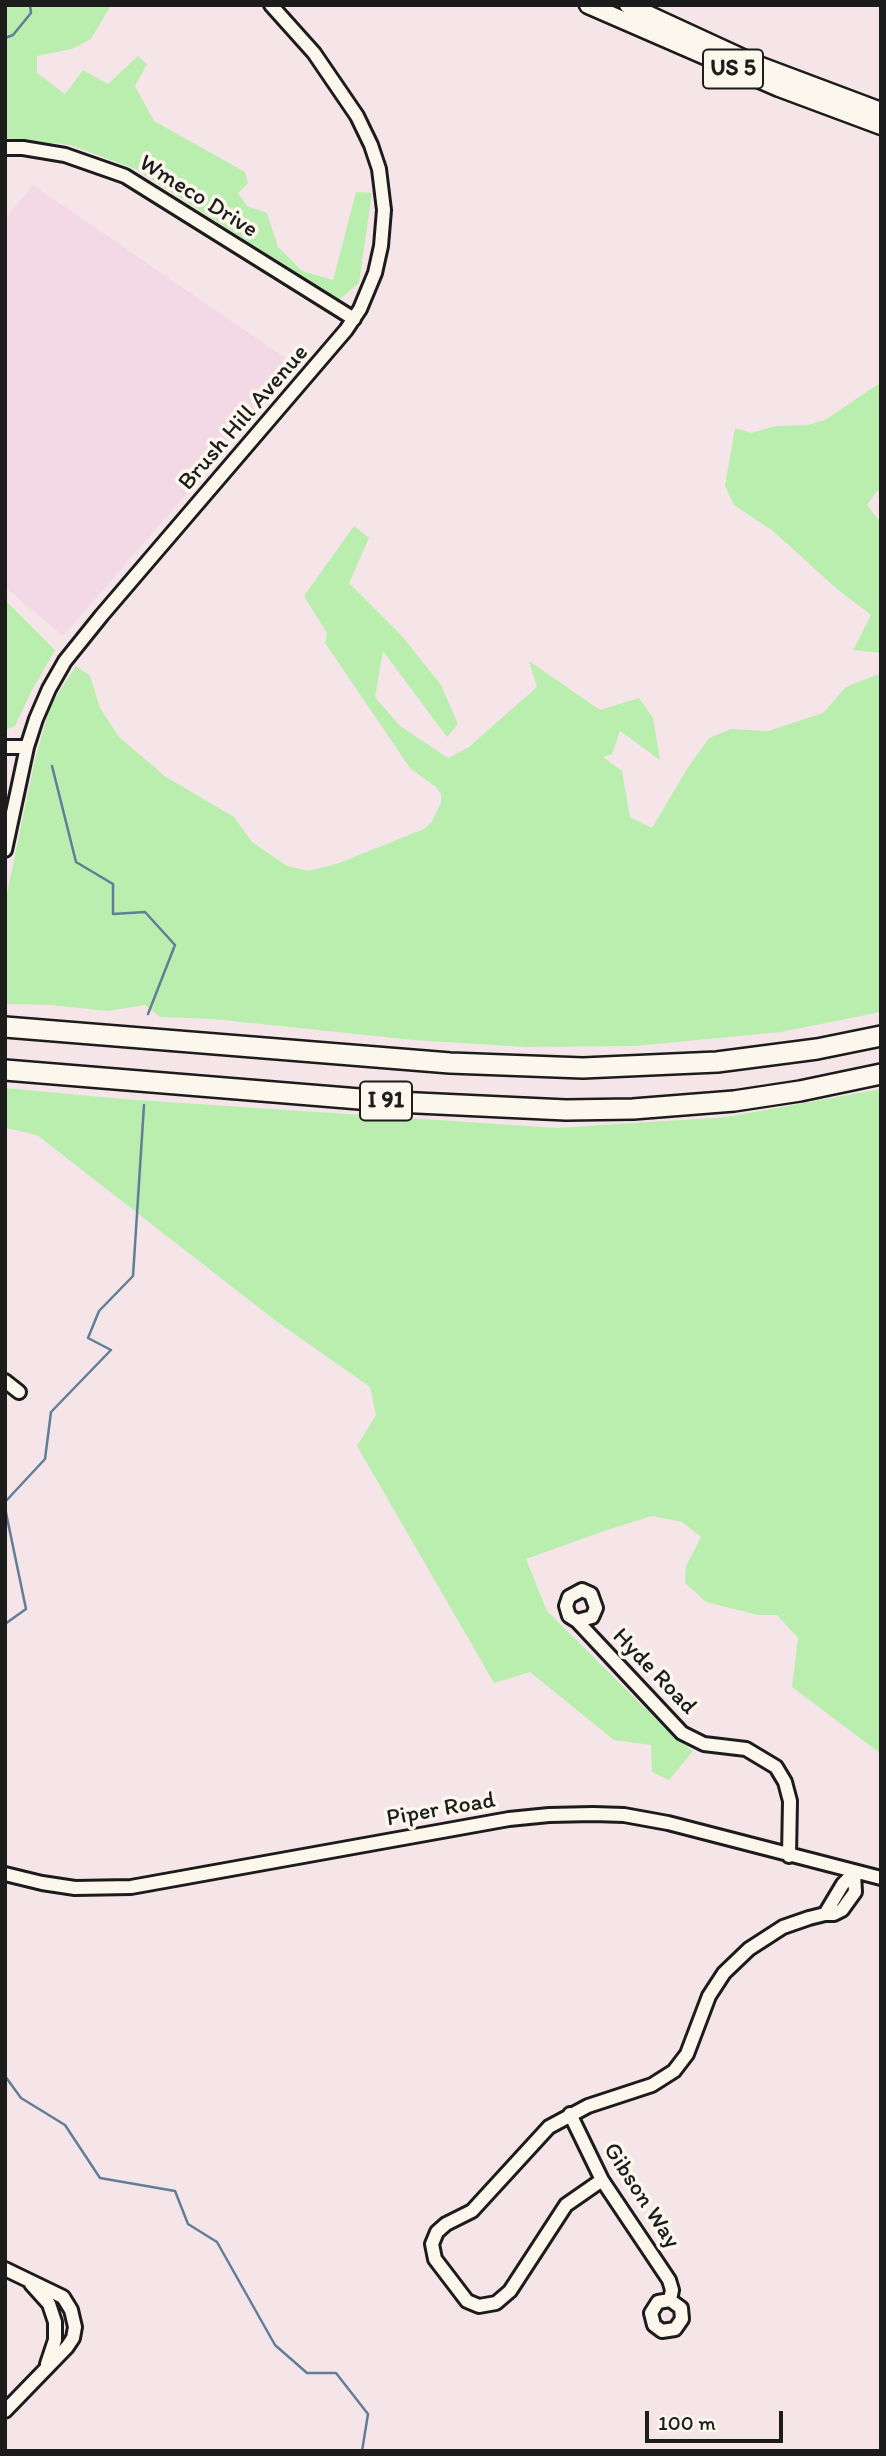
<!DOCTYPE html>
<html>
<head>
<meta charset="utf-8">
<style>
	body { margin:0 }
	#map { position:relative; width:886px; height:2456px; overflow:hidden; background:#f6e5e8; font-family:Itim,sans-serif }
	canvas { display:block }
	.frame { position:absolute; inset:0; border:7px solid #1c1c1c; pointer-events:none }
	.scale { position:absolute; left:645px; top:2411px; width:138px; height:32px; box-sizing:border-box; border:4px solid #1c1c1c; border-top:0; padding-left:9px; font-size:21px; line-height:24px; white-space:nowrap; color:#1c1c1c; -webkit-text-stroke:5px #fbf7ec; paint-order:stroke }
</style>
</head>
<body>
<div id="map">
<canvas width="886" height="2456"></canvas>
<div class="frame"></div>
<div class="scale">100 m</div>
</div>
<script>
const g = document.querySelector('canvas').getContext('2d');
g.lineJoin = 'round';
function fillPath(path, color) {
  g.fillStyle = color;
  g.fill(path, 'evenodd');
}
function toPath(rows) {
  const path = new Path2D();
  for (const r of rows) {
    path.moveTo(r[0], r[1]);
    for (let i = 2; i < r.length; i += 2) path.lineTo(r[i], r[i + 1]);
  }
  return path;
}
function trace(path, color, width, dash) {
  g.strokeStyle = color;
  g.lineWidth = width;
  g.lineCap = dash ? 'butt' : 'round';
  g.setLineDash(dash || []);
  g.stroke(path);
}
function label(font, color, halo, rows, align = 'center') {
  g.font = font + ' Itim,sans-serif';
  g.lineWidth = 7;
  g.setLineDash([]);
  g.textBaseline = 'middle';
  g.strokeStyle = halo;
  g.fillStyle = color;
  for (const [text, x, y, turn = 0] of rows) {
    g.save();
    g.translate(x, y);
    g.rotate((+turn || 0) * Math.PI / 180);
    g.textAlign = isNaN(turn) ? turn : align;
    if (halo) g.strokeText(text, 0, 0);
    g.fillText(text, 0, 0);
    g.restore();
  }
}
const built = toPath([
	[33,185,297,366,63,636,5,587,5,219]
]);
const green = toPath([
	[5,5,111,5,91,39,72,49,37,56,37,73,65,94,83,70,108,84,138,56,147,64,135,86,154,121,245,172,248,183,238,193,247,206,267,213,278,247,302,271,333,280,356,192,372,193,359,283,339,300,135,169,70,145,5,138],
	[881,382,881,491,877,491,867,505,881,523,881,653,853,650,871,615,837,589,773,531,734,505,725,486,735,428,751,433,776,426,808,425,825,420,840,410],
	[354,526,369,538,349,583,402,636,441,685,458,724,447,737,383,651,375,697,400,726,448,758,469,747,537,687,529,661,600,710,639,698,653,718,660,760,620,731,612,754,603,757,622,771,630,817,652,828,687,769,709,738,731,729,768,731,823,713,846,687,876,675,881,675,881,1012,781,1032,635,1046,526,1047,413,1040,213,1019,160,1017,145,1005,107,1011,50,1005,5,1004,5,903,35,759,51,704,76,666,90,676,100,708,119,737,166,777,234,817,252,842,287,866,309,871,339,863,424,829,431,823,441,803,441,794,436,787,410,768,325,643,327,633,304,596],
	[5,600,55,650,32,690,15,726,5,730],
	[5,1088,123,1099,557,1128,727,1117,881,1089,881,1754,792,1687,798,1638,777,1615,758,1615,706,1602,685,1583,686,1566,701,1537,682,1522,652,1516,607,1530,526,1559,547,1611,674,1737,693,1751,669,1780,652,1772,651,1745,614,1740,530,1672,494,1683,357,1446,376,1415,370,1387,276,1321,37,1135,5,1128]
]);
const stream = toPath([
	[5,38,13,35,31,13,30,5],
	[52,766,76,862,113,884,113,914,145,912,175,945,148,1014],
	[5,1502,45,1459,51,1412,111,1350,88,1338,99,1311,133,1276,144,1105],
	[5,1508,26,1609,5,1624],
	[5,2076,21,2098,65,2125,100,2178,175,2191,188,2224,217,2242,275,2345,307,2373,336,2373,368,2414,362,2451]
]);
const minor = toPath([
	[5,148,23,148,65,155,125,176,354,319],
	[5,747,27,747],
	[5,850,27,747,36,719,49,689,65,661,102,615,346,330,360,309,375,273,381,246,384,210,379,169,371,145,357,116,314,53,271,5],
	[5,1381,19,1392],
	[577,1621,592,1617,596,1608,591,1594,582,1590,569,1597,566,1606,569,1616,577,1621,682,1733,704,1744,746,1749,776,1767,785,1782,790,1801,789,1856],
	[5,1874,42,1883,75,1888,131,1887,509,1819,549,1815,593,1814,624,1815,668,1823,881,1878],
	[825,1914,843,1884,854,1873],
	[570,2114,602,2180,669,2280,672,2290,670,2300,658,2302,651,2313,654,2325,662,2331,675,2329,682,2319,681,2308,670,2300],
	[602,2180,566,2205,510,2291,496,2303,479,2306,467,2301,435,2259,432,2244,437,2232,446,2224,472,2211,549,2127,588,2106,652,2085,674,2071,687,2054,709,1996,724,1973,749,1949,783,1927,809,1918,825,1914,834,1914,842,1910,855,1892,854,1873],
	[5,2269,63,2297,71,2310,75,2327,73,2338,67,2347,5,2411],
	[31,2284,49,2304,55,2322,55,2340,47,2364]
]);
const major = toPath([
	[588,5,779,88,881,126],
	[628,5,756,64,881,111]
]);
const highway = toPath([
	[5,1027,450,1063,583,1068,717,1062,817,1049,881,1036],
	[5,1070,396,1102,566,1110,633,1109,734,1101,800,1091,881,1074]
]);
const shields = [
	[733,69,60],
	[386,1101,52]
];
const shieldNames = [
	["US 5",733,69],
	["I 91",386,1101]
];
const streetNames = [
	["Wmeco Drive",198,197,32],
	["Brush Hill Avenue",244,418,-49],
	["Hyde Road",654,1672,46],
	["Piper Road",441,1810,-10],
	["Gibson Way",641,2196,57]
];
fillPath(built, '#f3d9e5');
fillPath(green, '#baeeaf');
trace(stream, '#607e98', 2.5);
trace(minor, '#1c1c1c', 18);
trace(major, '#1c1c1c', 21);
trace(highway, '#1c1c1c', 24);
trace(minor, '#fbf7ec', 12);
trace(major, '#fbf7ec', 16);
trace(highway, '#fbf7ec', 19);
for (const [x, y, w] of shields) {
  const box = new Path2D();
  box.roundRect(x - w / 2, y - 19.5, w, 39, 5);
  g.fillStyle = '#fbf7ec';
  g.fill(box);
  trace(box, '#1c1c1c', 2);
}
label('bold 23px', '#1c1c1c', null, shieldNames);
label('24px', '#1c1c1c', '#fbf7ec', streetNames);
</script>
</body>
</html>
